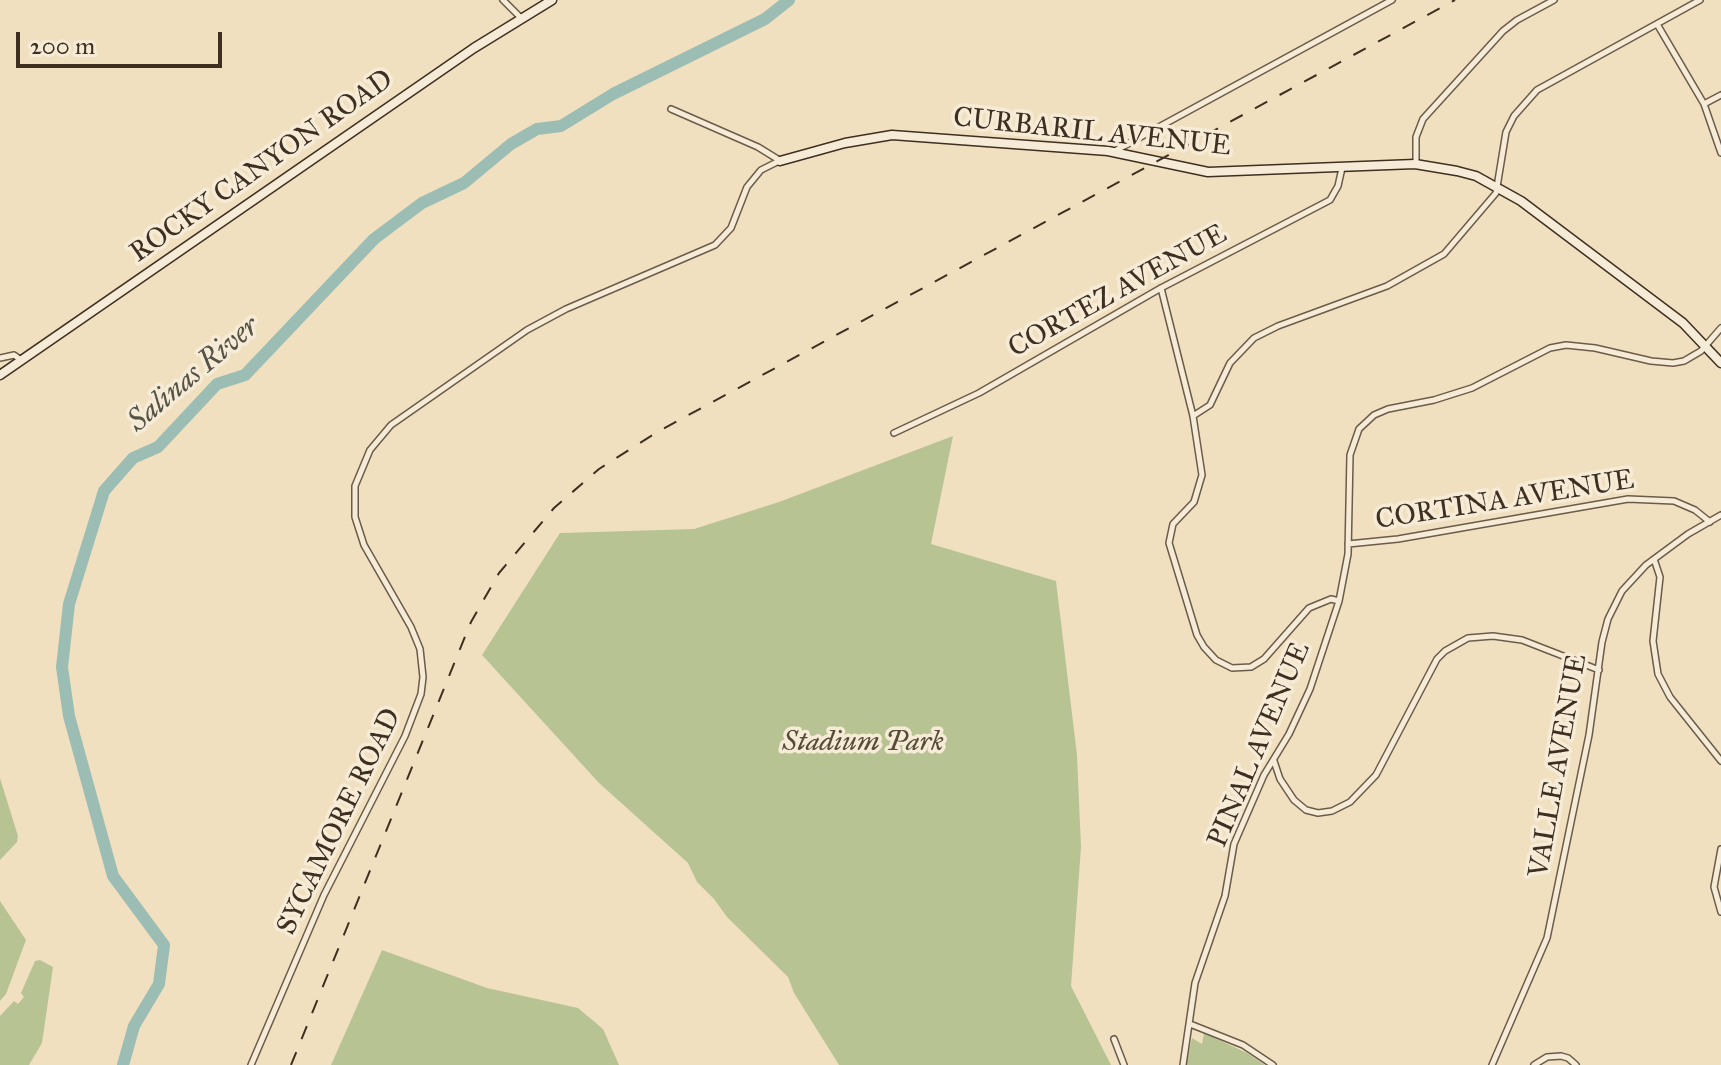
<!DOCTYPE html>
<html>
<head>
<meta charset="utf-8">
<style>
	body { margin:0 }
	#map { position:relative; width:1721px; height:1065px; overflow:hidden; background:#f1e0c0; font-family:"IM FELL Great Primer",serif }
	canvas { display:block }
	.scale { position:absolute; left:16px; top:32px; width:206px; height:36px; box-sizing:border-box; border:4px solid #3e2f21; border-top:0; padding-left:10px; font-size:24px; line-height:28px; white-space:nowrap; color:#3e2f21; -webkit-text-stroke:6px #f6ebd6; paint-order:stroke }
</style>
</head>
<body>
<div id="map">
<canvas width="1721" height="1065"></canvas>
<div class="scale">200 m</div>
</div>
<script>
const g = document.querySelector('canvas').getContext('2d');
g.lineJoin = 'round';
function fillPath(path, color) {
  g.fillStyle = color;
  g.fill(path, 'evenodd');
}
function toPath(rows) {
  const path = new Path2D();
  for (const r of rows) {
    path.moveTo(r[0], r[1]);
    for (let i = 2; i < r.length; i += 2) path.lineTo(r[i], r[i + 1]);
  }
  return path;
}
function trace(path, color, width, dash) {
  g.strokeStyle = color;
  g.lineWidth = width;
  g.lineCap = dash ? 'butt' : 'round';
  g.setLineDash(dash || []);
  g.stroke(path);
}
function label(font, color, halo, rows, align = 'center') {
  g.font = font + ' "IM FELL Great Primer",serif';
  g.lineWidth = 7;
  g.setLineDash([]);
  g.textBaseline = 'middle';
  g.strokeStyle = halo;
  g.fillStyle = color;
  for (const [text, x, y, turn = 0] of rows) {
    g.save();
    g.translate(x, y);
    g.rotate((+turn || 0) * Math.PI / 180);
    g.textAlign = isNaN(turn) ? turn : align;
    if (halo) g.strokeText(text, 0, 0);
    g.fillText(text, 0, 0);
    g.restore();
  }
}
const green = toPath([
	[953,436,931,544,1056,581,1077,755,1081,847,1071,986,1111,1065,839,1065,794,993,788,977,727,917,714,899,697,882,688,863,599,783,482,655,560,533,694,529,779,502],
	[0,778,18,836,17,842,0,860],
	[0,901,26,940,6,994,0,1001],
	[382,950,487,988,578,1008,603,1029,619,1065,331,1065],
	[40,960,53,967,42,1043,29,1065,0,1065,0,1016,14,1001,18,1004,24,997,21,993,35,961],
	[1204,1033,1247,1053,1265,1065,1186,1065,1192,1038,1202,1044]
]);
const river = toPath([
	[123,1065,134,1026,159,984,164,945,113,876,69,716,62,667,69,604,104,491,133,458,158,447,217,384,245,375,374,239,422,203,464,183,511,144,537,129,561,126,613,94,765,19,789,0]
]);
const street = toPath([
	[503,0,521,18],
	[1657,24,1704,104,1721,153],
	[1704,104,1721,95],
	[671,109,758,147,779,160],
	[1113,152,1392,0],
	[1416,163,1416,137,1423,119,1503,31,1517,20,1554,0],
	[1161,288,1193,416,1202,475,1194,502,1173,524,1169,543,1197,635,1204,647,1216,660,1232,668,1251,667,1264,659,1309,608,1331,599,1339,601],
	[0,358,14,355,21,360],
	[1193,416,1210,405,1230,363,1254,338,1278,326,1387,286,1444,254,1496,193,1506,132,1514,116,1537,90,1700,0],
	[894,433,979,393,1161,288,1330,200,1338,186,1342,168],
	[1348,544,1398,539,1628,499,1674,501,1695,510,1710,522],
	[1654,559,1660,577,1653,641,1658,674,1670,697,1721,761],
	[1274,761,1280,779,1294,800,1306,810,1318,813,1332,811,1350,802,1376,775,1437,659,1445,651,1468,638,1493,636,1522,640,1599,670],
	[1721,849,1714,887,1721,912],
	[1190,1024,1243,1045,1273,1065],
	[1114,1039,1124,1065],
	[251,1065,324,895,405,736,421,694,423,677,420,649,411,627,364,545,355,517,355,486,370,450,391,425,527,330,566,309,715,245,731,228,747,187,761,170,779,161],
	[1183,1065,1195,983,1225,896,1234,844,1264,775,1289,734,1310,689,1339,601,1348,554,1350,455,1359,429,1374,415,1388,409,1434,400,1472,388,1550,348,1566,345,1595,348,1651,361,1673,363,1684,361,1701,351,1721,328],
	[1492,1065,1547,938,1589,735,1602,642,1608,619,1622,591,1646,565,1688,534,1721,515],
	[1534,1065,1547,1057,1561,1056,1568,1058,1576,1065]
]);
const secondary = toPath([
	[780,161,845,143,892,135,1108,151,1208,172,1415,164,1457,171,1476,176,1521,201,1683,323,1721,363],
	[0,375,474,48,552,0]
]);
const rail = toPath([
	[291,1065,471,622,499,573,554,508,599,469,659,431,1455,0]
]);
const streetNames = [
	["CURBARIL AVENUE",1092,133,6],
	["ROCKY CANYON ROAD",262,167,-35],
	["CORTEZ AVENUE",1118,292,-29],
	["CORTINA AVENUE",1505,501,-9],
	["PINAL AVENUE",1260,745,-67],
	["VALLE AVENUE",1559,766,-80],
	["SYCAMORE ROAD",340,822,-64]
];
const parkNames = [
	["Stadium Park",863,743]
];
const waterNames = [
	["Salinas River",194,375,-40]
];
fillPath(green, '#b8c394');
trace(river, '#9bbdb4', 12);
trace(street, '#6b5b49', 8);
trace(secondary, '#3e2f21', 11);
trace(street, '#f6ebd6', 5);
trace(secondary, '#f6ebd6', 8);
trace(rail, '#3e2f21', 2, [14, 14]);
label('28px', '#3e2f21', '#f6ebd6', streetNames);
label('italic 28px', '#564d38', '#f6ebd6', parkNames);
label('italic 30px', '#555246', '#f6ebd6', waterNames);
</script>
</body>
</html>
